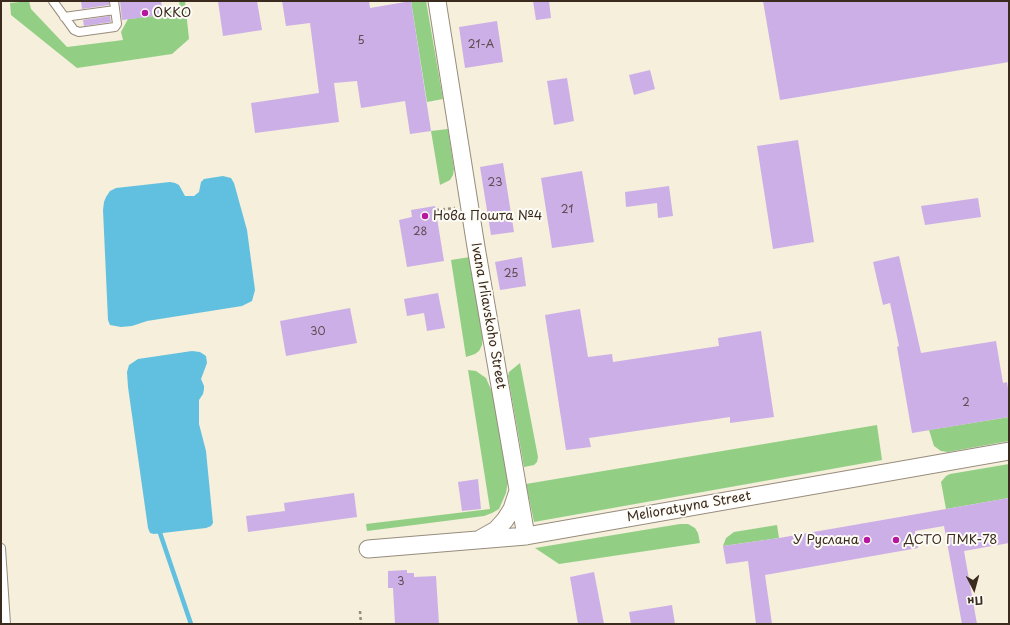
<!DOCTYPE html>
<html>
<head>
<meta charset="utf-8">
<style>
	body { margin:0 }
	#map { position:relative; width:1010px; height:625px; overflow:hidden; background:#f5efdc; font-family:"Playpen Sans",sans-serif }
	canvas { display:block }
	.frame { position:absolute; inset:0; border:2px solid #3b2a1e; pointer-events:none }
	.north { position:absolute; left:954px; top:569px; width:40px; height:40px; -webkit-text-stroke:3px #fdfcf7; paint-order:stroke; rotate:174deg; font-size:11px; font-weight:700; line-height:16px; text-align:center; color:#3b2a1e }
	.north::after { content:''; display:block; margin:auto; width:14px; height:18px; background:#3b2a1e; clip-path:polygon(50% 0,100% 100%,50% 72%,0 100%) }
</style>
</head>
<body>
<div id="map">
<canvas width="1010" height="625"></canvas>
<div class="frame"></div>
<div class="north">Пн</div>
</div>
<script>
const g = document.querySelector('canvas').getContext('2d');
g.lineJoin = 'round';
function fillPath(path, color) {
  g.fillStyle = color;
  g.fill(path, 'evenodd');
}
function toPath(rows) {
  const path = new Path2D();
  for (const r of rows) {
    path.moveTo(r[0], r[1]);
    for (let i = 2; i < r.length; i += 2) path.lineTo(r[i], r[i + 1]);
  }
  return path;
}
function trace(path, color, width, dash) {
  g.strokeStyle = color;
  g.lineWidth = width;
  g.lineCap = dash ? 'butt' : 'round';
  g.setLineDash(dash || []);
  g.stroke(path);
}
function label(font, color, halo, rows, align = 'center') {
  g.font = font + ' "Playpen Sans",sans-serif';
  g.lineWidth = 4;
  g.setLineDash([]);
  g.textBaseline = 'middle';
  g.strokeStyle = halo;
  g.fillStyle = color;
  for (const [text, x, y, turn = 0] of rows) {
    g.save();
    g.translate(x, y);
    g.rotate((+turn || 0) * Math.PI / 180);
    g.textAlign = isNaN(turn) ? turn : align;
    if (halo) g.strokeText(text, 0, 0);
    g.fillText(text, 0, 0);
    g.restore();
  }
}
const green = toPath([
	[29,1,31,9,67,47,123,40,121,32,128,19,163,15,162,10,180,8,179,1,185,1,189,39,172,54,77,68,11,15,10,3],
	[411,1,426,1,443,99,427,102],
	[448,129,454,169,453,175,450,180,440,185,431,131],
	[470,257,483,336,482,345,479,351,475,354,466,357,451,260],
	[520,363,538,457,537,462,534,465,524,467,508,376,509,372],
	[468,370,476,371,486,378,493,394,508,481,506,493,499,509,492,513,484,516,367,531,366,524,490,509],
	[1009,417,1009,441,948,452,941,451,934,446,929,430],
	[877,425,882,460,534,522,526,484],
	[1009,464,1009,498,946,509,941,482,946,476,950,474],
	[680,524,688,524,695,528,698,533,700,543,559,564,535,548],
	[777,525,779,538,723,546,726,538,734,532]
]);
const water = toPath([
	[223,176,231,178,234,183,247,230,255,290,252,301,242,306,147,321,132,326,121,327,110,325,108,320,103,210,104,202,106,197,110,191,116,188,170,182,175,183,179,185,185,196,194,196,199,192,201,182,204,179],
	[192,351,200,352,206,356,207,363,201,379,204,386,204,389,203,394,199,400,199,424,206,451,213,523,211,526,206,528,154,534,150,533,148,528,128,387,127,372,129,365,138,359]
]);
const stream = toPath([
	[160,533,191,624]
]);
const building = toPath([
	[81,1,109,1,109,5,82,9],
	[120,1,161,1,163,15,122,20],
	[218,1,257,1,262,30,223,36],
	[282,1,369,1,370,8,411,1,431,131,410,134,405,101,361,108,357,81,334,83,339,122,255,133,251,103,319,93,310,23,286,26],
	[533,1,549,1,551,18,536,20],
	[763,1,1009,1,1009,62,780,100],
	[110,16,111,22,84,26,83,20],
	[497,21,503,62,465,68,459,27],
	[650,70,655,89,634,95,629,75],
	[567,78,574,121,554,125,547,81],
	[798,140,814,242,773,249,757,146],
	[503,163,514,232,491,235,480,167],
	[582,171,594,242,552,248,541,178],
	[669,186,673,216,658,218,657,203,626,207,625,192],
	[978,198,981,217,925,225,921,206],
	[435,206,444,261,407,267,399,220,412,217,411,210],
	[899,256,921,353,996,341,1003,383,1007,382,1009,395,1009,417,912,433,897,347,899,346,890,303,883,305,873,262],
	[522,257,526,286,500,290,495,262],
	[438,293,445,328,427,331,424,313,407,316,404,299],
	[350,308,357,343,286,356,280,321],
	[580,309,588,357,612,354,613,362,719,346,718,338,761,331,774,417,730,423,730,417,589,438,591,447,566,450,545,315],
	[478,479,481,509,462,511,458,482],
	[354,493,357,517,248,532,246,516,285,511,284,503],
	[1009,498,1009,543,964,551,977,624,962,624,944,526,915,531,918,548,765,575,772,624,756,624,748,561,726,564,723,546,779,538],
	[407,570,407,573,414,573,414,577,436,576,439,624,395,624,393,588,388,588,388,571],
	[594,572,604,624,578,624,570,577],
	[672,605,675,624,631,624,629,612]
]);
const path = toPath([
	[436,210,455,208],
	[360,611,361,624]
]);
const service = toPath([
	[53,1,74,30,79,32,115,27,117,24,114,1],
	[64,17,115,10],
	[1,548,6,624]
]);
const minor = toPath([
	[437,1,476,247,526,536],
	[480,539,496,530,505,520,512,509,518,491],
	[368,549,526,536,1009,451]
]);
const markers = [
	[145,13,4,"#b5179e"],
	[425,216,4,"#b5179e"],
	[867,540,4,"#b5179e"],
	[896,540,4,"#b5179e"]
];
const numberNames = [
	["5",361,41],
	["21-A",481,45],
	["23",495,183],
	["21",567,210],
	["28",420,232],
	["25",511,274],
	["30",318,332],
	["2",966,403],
	["3",401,582]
];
const poiNames = [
	["OKKO",153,13],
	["Нова Пошта №4",433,216],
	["У Руслана",859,540,"right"],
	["ДСТО ПМК-78",904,540]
];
const streetNames = [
	["Ivana Irliavskoho Street",488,316,80],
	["Melioratyvna Street",689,507,-10]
];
fillPath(green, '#92cf85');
fillPath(water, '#61c0df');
trace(stream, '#61c0df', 4.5);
fillPath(building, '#ccafe7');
trace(service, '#988c7d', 10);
trace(minor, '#988c7d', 19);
trace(path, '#988c7d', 2.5, [3, 3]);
trace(service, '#fff', 8);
trace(minor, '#fff', 17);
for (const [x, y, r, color] of markers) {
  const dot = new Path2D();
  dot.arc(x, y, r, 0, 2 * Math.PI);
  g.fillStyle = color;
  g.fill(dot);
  trace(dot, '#fdfcf7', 1.5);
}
label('11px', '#5f4b50', null, numberNames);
label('13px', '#3b2a1e', '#fdfcf7', poiNames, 'left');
label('13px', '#3b2a1e', '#fdfcf7', streetNames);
</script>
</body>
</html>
